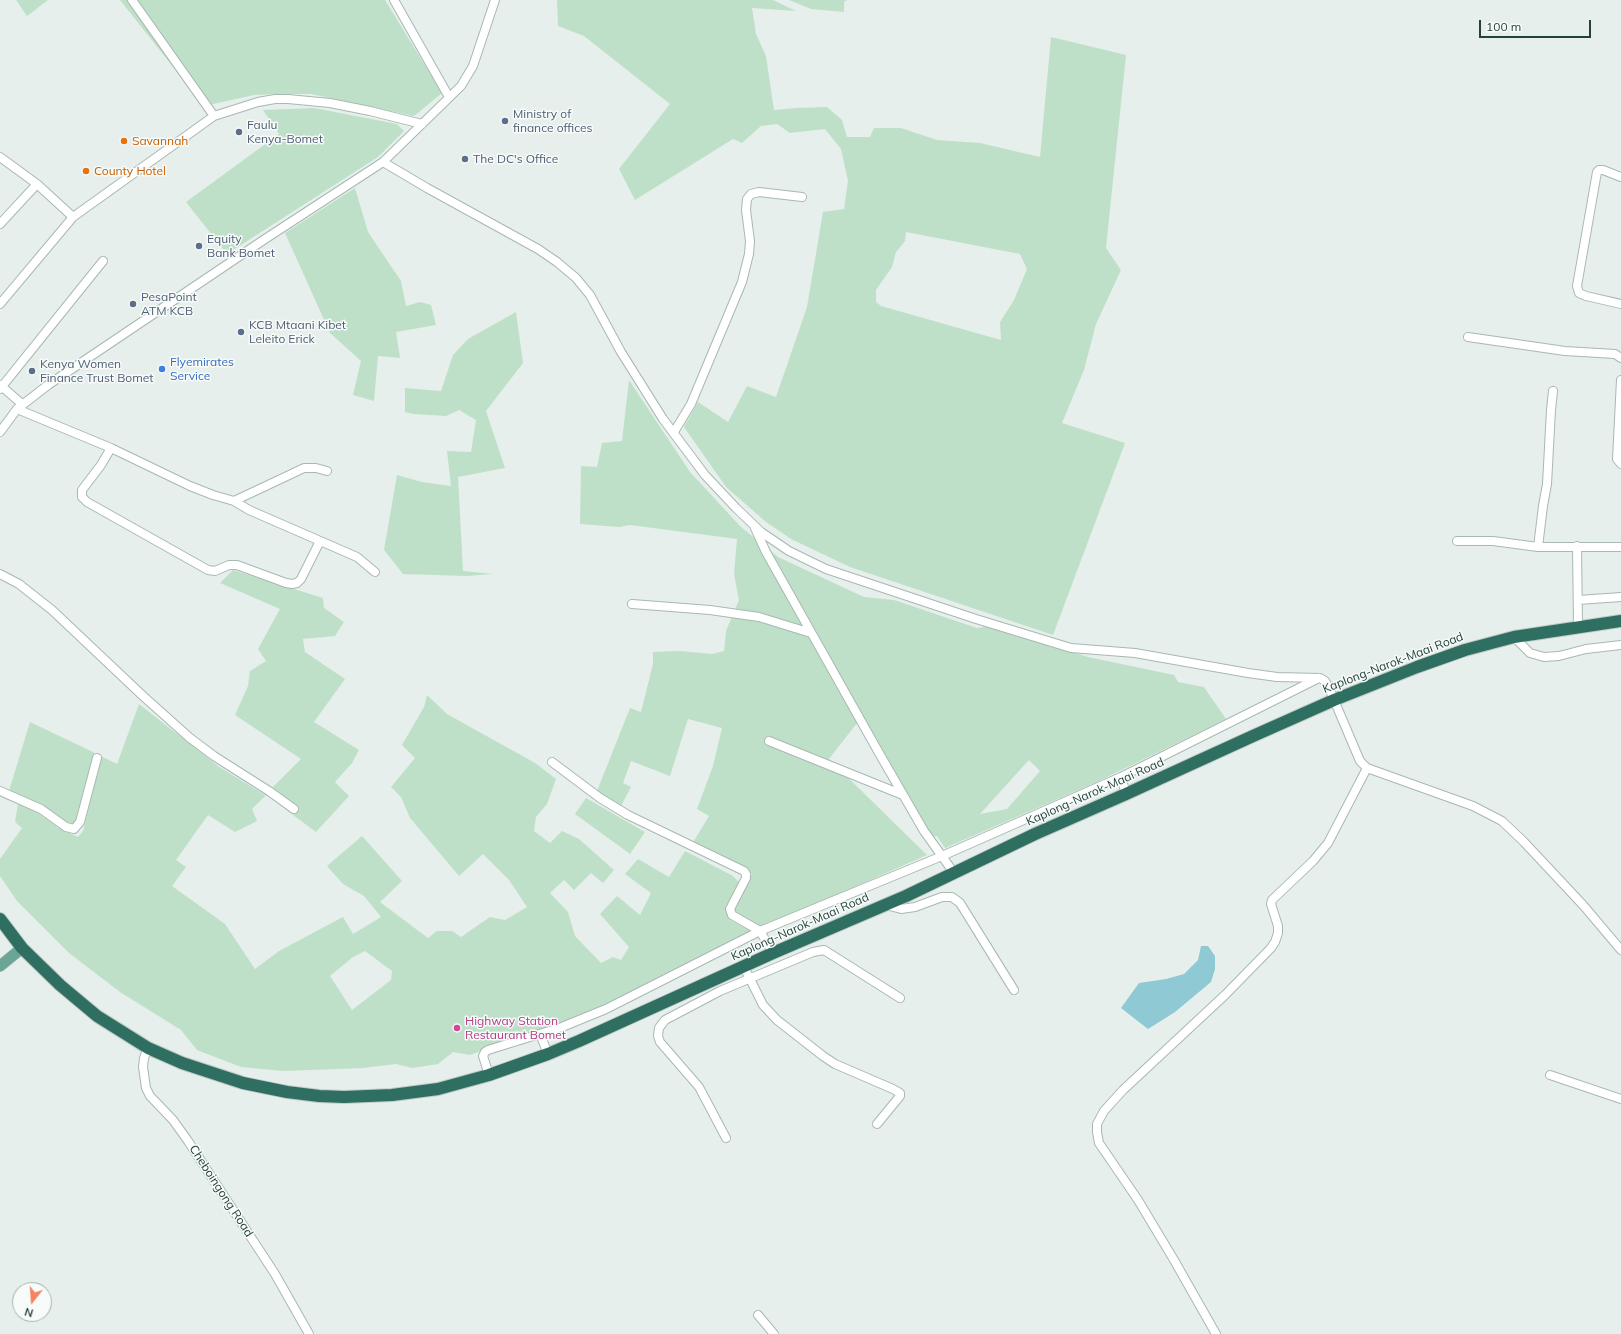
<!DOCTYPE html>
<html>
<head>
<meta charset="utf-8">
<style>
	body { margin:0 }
	#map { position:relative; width:1621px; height:1334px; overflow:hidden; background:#e6efeb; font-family:Mulish,sans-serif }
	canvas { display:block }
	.north { position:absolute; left:12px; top:1282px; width:40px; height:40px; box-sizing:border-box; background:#f7fbf9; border:1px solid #a3b1ad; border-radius:50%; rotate:197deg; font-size:11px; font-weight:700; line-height:16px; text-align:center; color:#24423a }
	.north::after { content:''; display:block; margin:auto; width:14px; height:18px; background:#f4845f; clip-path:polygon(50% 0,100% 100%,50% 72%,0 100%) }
	.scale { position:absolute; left:1479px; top:20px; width:112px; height:18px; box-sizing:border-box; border:2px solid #24423a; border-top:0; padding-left:5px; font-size:12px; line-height:14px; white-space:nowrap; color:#24423a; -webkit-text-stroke:3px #f7fbf9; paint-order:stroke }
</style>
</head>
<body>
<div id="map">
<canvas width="1621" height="1334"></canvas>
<div class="north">N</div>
<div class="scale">100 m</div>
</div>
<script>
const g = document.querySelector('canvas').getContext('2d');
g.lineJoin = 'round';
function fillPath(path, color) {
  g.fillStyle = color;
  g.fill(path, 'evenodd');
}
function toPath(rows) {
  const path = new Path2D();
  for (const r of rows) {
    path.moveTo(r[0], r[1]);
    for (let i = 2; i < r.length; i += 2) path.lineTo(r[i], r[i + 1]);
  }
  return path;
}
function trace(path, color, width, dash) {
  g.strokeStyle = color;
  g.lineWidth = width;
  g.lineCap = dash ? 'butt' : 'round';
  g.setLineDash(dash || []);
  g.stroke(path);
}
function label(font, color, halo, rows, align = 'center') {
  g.font = font + ' Mulish,sans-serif';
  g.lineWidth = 3;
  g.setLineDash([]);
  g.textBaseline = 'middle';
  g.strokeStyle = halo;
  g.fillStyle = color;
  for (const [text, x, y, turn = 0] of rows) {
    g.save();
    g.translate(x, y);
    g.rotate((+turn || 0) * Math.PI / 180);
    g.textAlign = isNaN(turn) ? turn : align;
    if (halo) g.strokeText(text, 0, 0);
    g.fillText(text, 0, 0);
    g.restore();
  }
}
const green = toPath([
	[16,0,48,0,27,16],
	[120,0,385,0,442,93,414,116,311,94,275,94,254,95,204,106],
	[557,0,773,0,796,11,752,8,756,34,766,56,774,110,796,108,827,107,842,120,847,137,870,137,874,128,901,128,937,140,980,143,1040,157,1051,37,1126,55,1106,248,1121,270,1096,324,1084,370,1062,423,1125,443,1053,635,850,567,791,539,766,522,726,487,684,427,698,402,728,422,747,386,776,397,807,307,823,212,844,209,848,181,841,149,825,129,790,133,777,124,761,126,742,143,733,139,635,200,619,169,670,104,584,36,558,26],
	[906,232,1020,254,1027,269,1014,300,1000,322,1001,340,881,306,876,302,876,290,892,267,896,252,905,241],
	[789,0,847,0,844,2,844,12,811,9],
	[314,108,397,124,404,131,378,157,227,254,186,202,279,134,263,110],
	[355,188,368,232,401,281,406,306,420,302,431,305,436,325,396,332,400,358,378,356,374,401,353,395,361,361,330,333,285,233],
	[516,312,523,363,486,411,505,468,458,477,463,571,493,574,467,576,403,574,384,550,397,475,422,482,451,486,447,451,471,452,476,420,459,410,446,416,413,414,405,412,405,388,441,391,453,355,468,339],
	[629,380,690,472,741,527,778,557,864,597,894,600,977,628,991,626,1088,657,1174,675,1178,682,1204,687,1226,719,1097,782,945,848,937,836,925,838,857,723,829,759,927,855,761,928,735,914,734,910,752,874,692,844,709,816,697,809,713,766,722,728,688,719,670,776,631,761,623,783,631,787,621,806,597,791,630,708,641,712,653,664,653,652,679,651,712,654,724,651,726,631,739,600,734,574,737,539,630,525,619,527,580,524,581,466,597,467,602,443,622,441],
	[1029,760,1040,771,1007,809,980,814],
	[233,570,323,598,324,608,344,622,335,636,303,639,305,652,345,679,314,722,359,750,352,763,335,782,349,796,316,832,266,795,252,809,257,821,235,832,208,815,176,860,186,867,172,886,225,924,255,969,279,951,343,917,353,934,381,917,364,896,343,884,327,866,362,836,402,881,380,902,428,938,437,931,452,931,461,937,490,917,505,920,527,907,509,880,483,854,459,876,410,818,401,797,391,787,415,758,402,745,424,707,427,695,447,714,535,763,556,779,547,804,536,817,534,831,550,843,562,831,579,839,614,870,603,883,591,873,574,890,564,880,550,893,568,912,575,936,601,963,613,957,621,960,629,947,600,914,617,896,640,915,651,893,625,874,638,859,669,877,685,851,733,876,739,882,727,912,730,920,751,931,625,995,563,1024,525,1035,470,1055,453,1052,438,1064,412,1068,396,1064,363,1068,283,1071,241,1067,197,1050,181,1030,120,992,69,953,17,901,0,876,0,859,22,828,15,822,18,804,34,810,57,827,78,837,83,831,101,756,117,764,139,704,218,766,265,795,301,759,235,715,248,686,250,671,266,661,258,649,280,609,220,583],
	[365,951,392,971,391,980,352,1010,330,976,353,957],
	[30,722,95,753,76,822,73,824,67,823,9,791],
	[586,798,645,832,630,854,575,814]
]);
const water = toPath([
	[1201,946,1208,946,1215,956,1215,969,1211,982,1175,1012,1148,1029,1121,1008,1139,983,1166,979,1184,974,1198,960]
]);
const minor = toPath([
	[132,0,214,116],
	[394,0,449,97],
	[0,157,37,184,73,217],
	[383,162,427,188,538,249,557,262,576,278,590,295,621,352,663,419,705,475,736,508,761,532,789,551,826,569,976,619,1071,648,1135,653,1248,673,1277,677,1320,678,1325,681,1329,688,1360,761,1367,768,1473,806,1502,821,1524,842,1583,905,1621,950],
	[1621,177,1603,170,1599,170,1597,172,1577,286,1579,293,1586,296,1621,304],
	[0,224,37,184],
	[0,304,73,217,214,116,258,102,275,99,288,99,330,103,370,111,422,124],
	[1468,337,1565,351,1615,354,1621,358],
	[1621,380,1617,459,1621,464],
	[0,385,22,404],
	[0,389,103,261],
	[17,409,111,448,190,486,213,495,234,501,304,468,316,468,327,471],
	[0,432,17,409,48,385,265,239,383,162,461,86,473,66,495,0],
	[674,432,691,404,742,282,749,254,750,241,746,210,747,199,751,194,759,192,802,197],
	[111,448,101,465,82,490,82,497,87,502,208,570,215,571,229,565,237,565,286,583,292,584,297,583,301,579,320,541],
	[234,501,249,510,357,557,375,572],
	[755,528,766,552,879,753,924,831,954,873],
	[1457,541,1493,541,1538,547,1621,547],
	[1577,546,1578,626],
	[1538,547,1543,506,1547,484,1551,410,1553,391],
	[0,574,19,584,52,610,143,696,190,738,214,756,269,791,294,809],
	[1578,600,1621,597],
	[632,604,710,610,759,617,811,633],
	[1514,637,1530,653,1544,657,1559,656,1586,649,1621,645],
	[769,741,903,795],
	[552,762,600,798,628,815,744,871,746,874,746,878,730,909,732,915,760,931,773,953],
	[1121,777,1126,794],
	[0,791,41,809,66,827,74,829,80,822,97,758],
	[886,905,901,909,915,907,942,897,952,897,960,903,1014,990],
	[744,967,763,1005,777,1020,823,1056,835,1064,893,1089,900,1093,900,1096,877,1124],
	[540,1034,548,1054],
	[148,1048,144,1058,143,1067,146,1088,150,1096,173,1120,188,1141,275,1274,309,1334],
	[489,1075,483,1056,485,1052,488,1050,562,1027,606,1009,760,931,942,856,1121,777,1319,678],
	[1550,1075,1621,1099],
	[726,1138,699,1087,660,1042,658,1036,659,1028,665,1020,720,991,813,952,824,950,900,998],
	[758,1315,774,1334],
	[1216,1334,1174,1260,1138,1200,1099,1143,1097,1132,1097,1124,1104,1111,1123,1090,1225,995,1271,948,1275,942,1278,933,1278,926,1271,904,1272,900,1313,861,1328,843,1367,768]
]);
const major = toPath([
	[0,966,22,948]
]);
const highway = toPath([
	[0,919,22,948,60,985,97,1016,148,1048,182,1063,243,1083,287,1092,319,1096,344,1097,392,1095,438,1089,489,1075,548,1054,579,1041,773,953,906,896,1035,834,1126,794,1253,736,1334,700,1417,667,1465,650,1514,637,1621,621]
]);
const markers = [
	[505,121,4,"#5c6f8a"],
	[239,132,4,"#5c6f8a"],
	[124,141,4,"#e8710a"],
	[465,159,4,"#5c6f8a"],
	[86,171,4,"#e8710a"],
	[199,246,4,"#5c6f8a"],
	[133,304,4,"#5c6f8a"],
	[241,332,4,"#5c6f8a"],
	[162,369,4,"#3f7fe0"],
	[32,371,4,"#5c6f8a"],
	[457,1028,4,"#d1479c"]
];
const serviceNames = [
	["Ministry of",513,114],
	["finance offices",513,128],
	["Faulu",247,125],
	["Kenya-Bomet",247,139],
	["The DC's Office",473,159],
	["Equity",207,239],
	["Bank Bomet",207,253],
	["PesaPoint",141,297],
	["ATM KCB",141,311],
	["KCB Mtaani Kibet",249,325],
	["Leleito Erick",249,339],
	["Kenya Women",40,364],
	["Finance Trust Bomet",40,378]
];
const foodNames = [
	["Savannah",132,141],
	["County Hotel",94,171]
];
const shopNames = [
	["Flyemirates",170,362],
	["Service",170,376]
];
const streetNames = [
	["Kaplong-Narok-Maai Road",1393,663,-21],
	["Kaplong-Narok-Maai Road",1095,792,-24],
	["Kaplong-Narok-Maai Road",800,927,-24],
	["Cheboingong Road",221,1191,57]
];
const hotelNames = [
	["Highway Station",465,1021],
	["Restaurant Bomet",465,1035]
];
fillPath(green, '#bfe0c8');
fillPath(water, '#8ec9d4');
trace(minor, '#a8b8b2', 10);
trace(major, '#c2cac8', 12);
trace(highway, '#c2cac8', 14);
trace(minor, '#fff', 8);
trace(major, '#6aa596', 11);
trace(highway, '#2f6f62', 12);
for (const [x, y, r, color] of markers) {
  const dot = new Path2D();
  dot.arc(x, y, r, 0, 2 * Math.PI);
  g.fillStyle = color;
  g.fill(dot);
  trace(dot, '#f7fbf9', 1.5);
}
label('12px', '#4e5e75', '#f7fbf9', serviceNames, 'left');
label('12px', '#c56008', '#f7fbf9', foodNames, 'left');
label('12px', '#366cbe', '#f7fbf9', shopNames, 'left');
label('12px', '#24423a', '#f7fbf9', streetNames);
label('12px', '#b23c85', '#f7fbf9', hotelNames, 'left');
</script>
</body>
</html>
